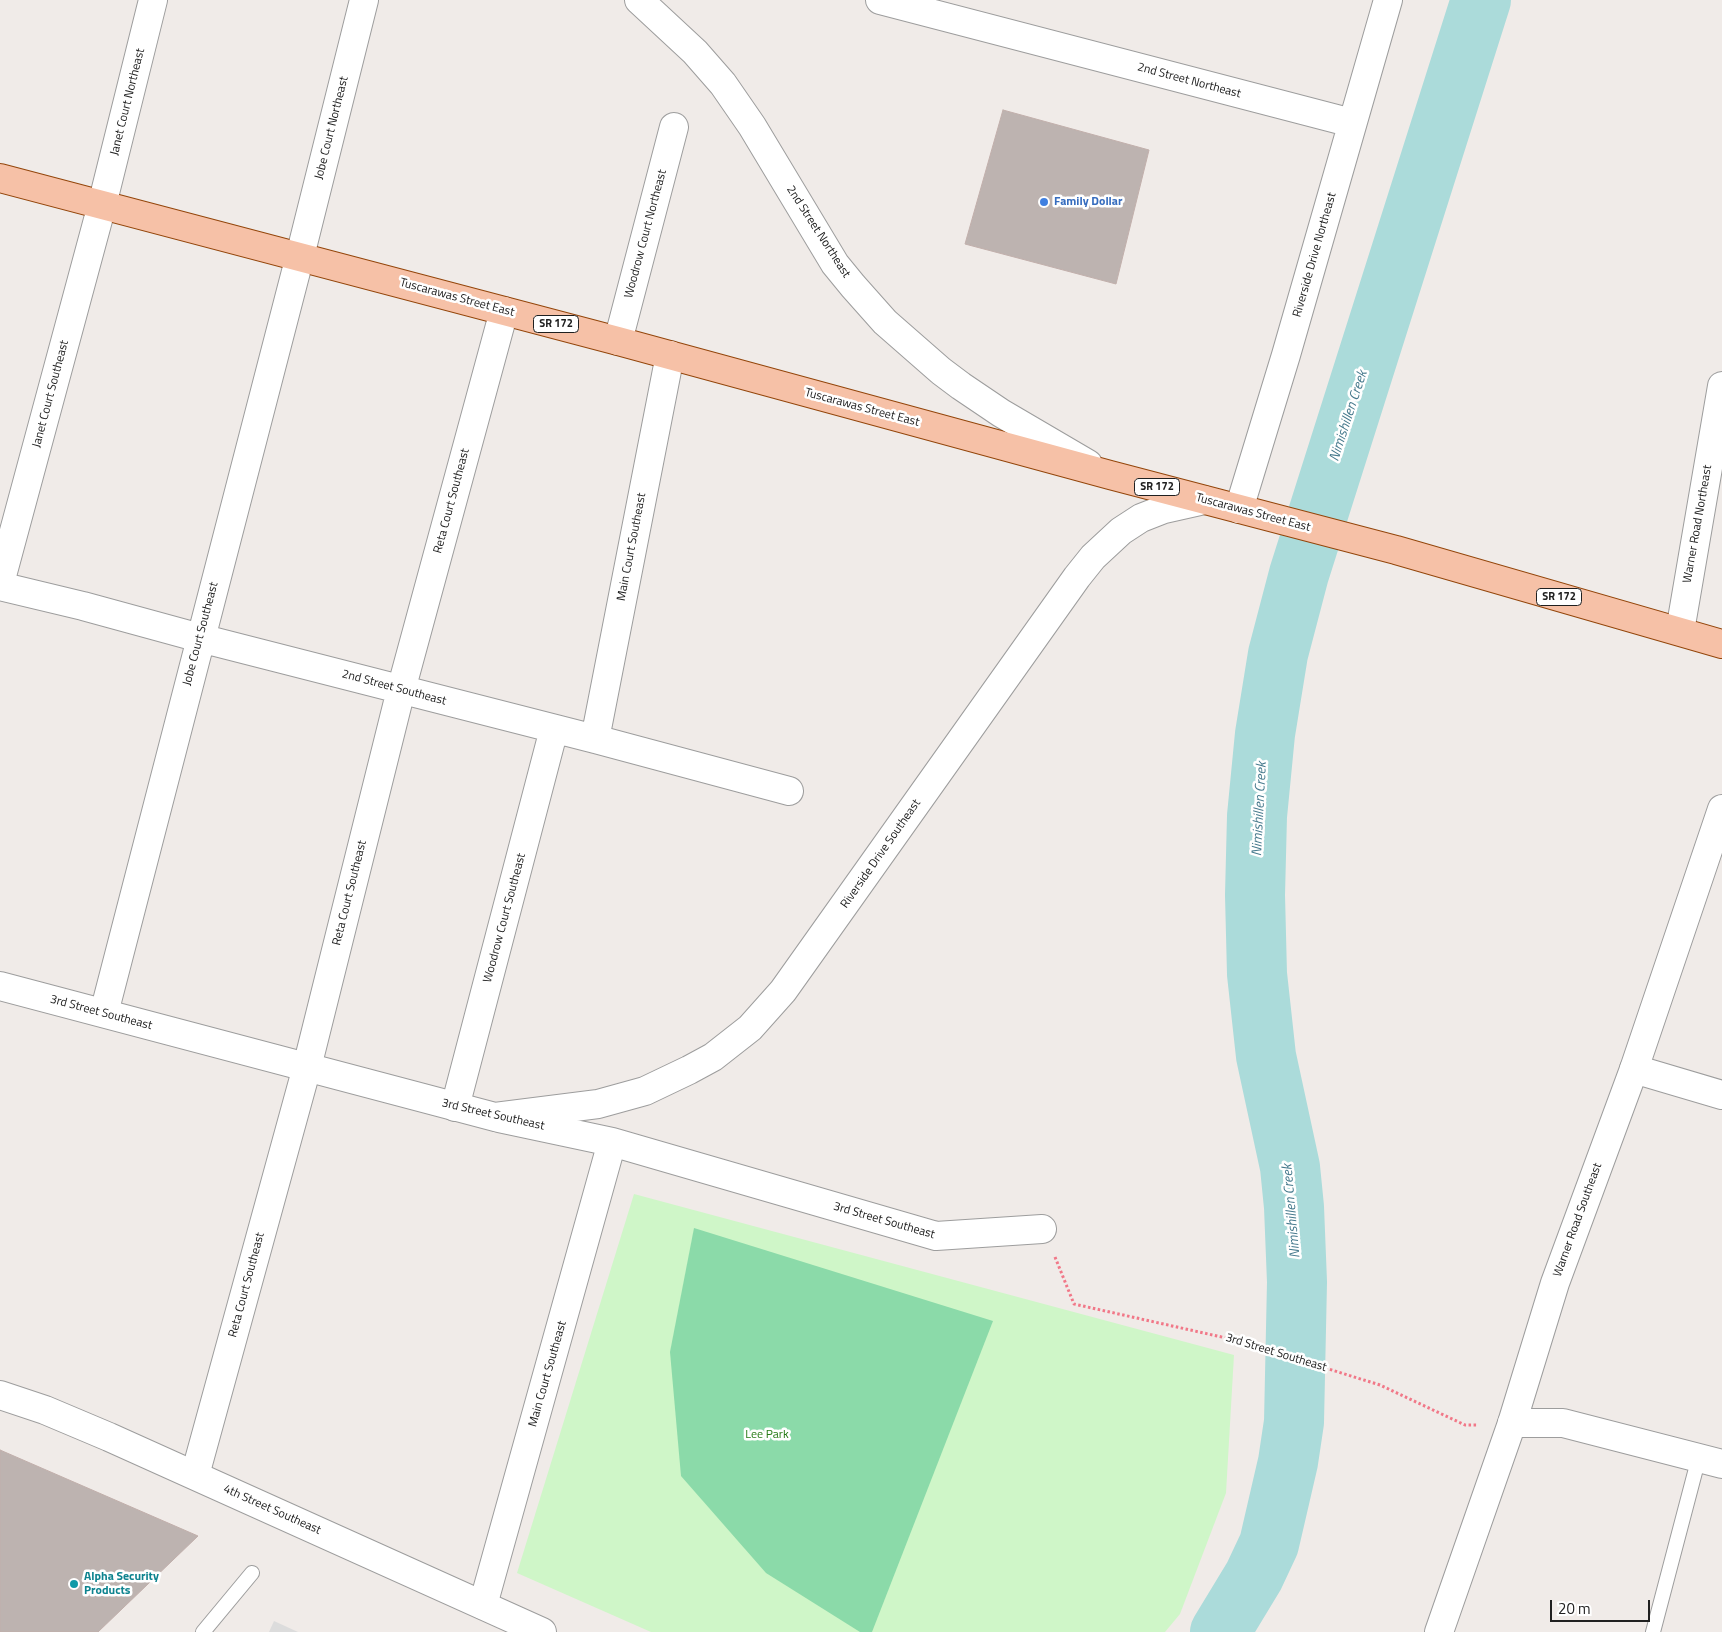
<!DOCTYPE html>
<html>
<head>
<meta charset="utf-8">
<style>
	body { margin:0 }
	#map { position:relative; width:1722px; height:1632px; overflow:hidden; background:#f0ebe8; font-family:"Titillium Web",sans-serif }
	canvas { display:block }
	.scale { position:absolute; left:1550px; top:1600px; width:100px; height:22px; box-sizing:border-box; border:2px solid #202020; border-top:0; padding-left:6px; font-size:15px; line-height:18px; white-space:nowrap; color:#202020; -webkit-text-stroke:4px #fff; paint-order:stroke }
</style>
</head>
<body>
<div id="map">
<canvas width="1722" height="1632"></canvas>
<div class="scale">20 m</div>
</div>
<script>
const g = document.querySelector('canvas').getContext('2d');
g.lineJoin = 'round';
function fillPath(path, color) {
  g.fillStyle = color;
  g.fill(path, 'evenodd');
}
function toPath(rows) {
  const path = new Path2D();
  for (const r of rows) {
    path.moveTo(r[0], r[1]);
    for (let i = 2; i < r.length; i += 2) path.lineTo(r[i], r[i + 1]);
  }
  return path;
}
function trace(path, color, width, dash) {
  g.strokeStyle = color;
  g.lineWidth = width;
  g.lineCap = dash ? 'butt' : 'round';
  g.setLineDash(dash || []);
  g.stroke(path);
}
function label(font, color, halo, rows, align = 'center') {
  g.font = font + ' "Titillium Web",sans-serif';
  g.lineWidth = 5;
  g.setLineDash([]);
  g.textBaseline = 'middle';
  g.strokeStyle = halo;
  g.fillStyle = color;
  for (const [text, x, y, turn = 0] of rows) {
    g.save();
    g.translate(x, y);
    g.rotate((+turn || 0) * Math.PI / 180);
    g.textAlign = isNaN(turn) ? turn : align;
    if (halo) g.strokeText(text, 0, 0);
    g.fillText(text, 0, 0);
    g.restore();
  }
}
const park = toPath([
	[634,1194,1234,1355,1226,1493,1180,1614,1165,1632,651,1632,517,1573]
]);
const pitch = toPath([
	[694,1228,993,1321,872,1632,860,1632,766,1573,681,1476,670,1352]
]);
const parking = toPath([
	[274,1621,298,1632,269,1632]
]);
const river = toPath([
	[1220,1632,1254,1576,1269,1544,1288,1462,1294,1422,1297,1282,1294,1207,1290,1167,1266,1056,1257,974,1255,895,1257,816,1265,734,1278,654,1299,574,1481,0]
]);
const building = toPath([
	[1003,110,1149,150,1116,284,965,244,1003,110],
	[0,1450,198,1536,98,1632,0,1632,0,1450]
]);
const path = toPath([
	[1055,1257,1074,1304,1235,1340,1380,1385,1465,1425,1478,1425]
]);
const service = toPath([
	[203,1632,252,1573],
	[1653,1632,1699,1457]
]);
const minor = toPath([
	[880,0,1352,123],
	[618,341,674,127],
	[1239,509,1286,355,1388,0],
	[0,583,102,205,153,0],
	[0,586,83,606,200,638,595,739,789,791],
	[1680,631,1722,386],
	[595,739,670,355],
	[104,1013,300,256,364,0],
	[1634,1069,1722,1095],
	[455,1107,554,729],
	[499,1118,612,1142,936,1236,1042,1229],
	[1512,1423,1563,1423,1722,1464],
	[195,1475,307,1067,401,690,504,311],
	[483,1605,612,1142]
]);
const tertiary = toPath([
	[639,0,695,52,723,84,752,126,835,264,853,286,885,322,941,371,961,386,1001,413,1088,464],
	[0,986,495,1117,598,1104,645,1091,689,1070,713,1057,750,1028,783,991,1077,577,1093,557,1121,531,1141,518,1164,509,1204,500],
	[0,1395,45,1410,109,1437,542,1632],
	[1439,1632,1512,1423,1555,1283,1634,1069,1722,809]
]);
const primary = toPath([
	[0,178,618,341,1110,475,1396,550,1722,644]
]);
const markers = [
	[1044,202,5,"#3f7fe0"],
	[74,1584,5,"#0f9aa8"]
];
const shields = [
	[556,324,45],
	[1157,487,45],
	[1559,597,45]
];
const shieldNames = [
	["SR 172",556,324],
	["SR 172",1157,487],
	["SR 172",1559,597]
];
const streetNames = [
	["2nd Street Northeast",1189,81,15],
	["Janet Court Northeast",128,102,-76],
	["Jobe Court Northeast",332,128,-76],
	["2nd Street Northeast",818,232,57],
	["Woodrow Court Northeast",646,234,-75],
	["Riverside Drive Northeast",1315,255,-74],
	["Tuscarawas Street East",457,298,15],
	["Janet Court Southeast",51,394,-75],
	["Tuscarawas Street East",862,408,15],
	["Reta Court Southeast",452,501,-75],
	["Tuscarawas Street East",1253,513,15],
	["Warner Road Northeast",1698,524,-80],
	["Main Court Southeast",632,547,-79],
	["Jobe Court Southeast",201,634,-75],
	["2nd Street Southeast",394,688,15],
	["Riverside Drive Southeast",881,854,-55],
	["Reta Court Southeast",350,893,-76],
	["Woodrow Court Southeast",505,918,-75],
	["3rd Street Southeast",101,1013,15],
	["3rd Street Southeast",493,1115,13],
	["Warner Road Southeast",1578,1220,-70],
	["3rd Street Southeast",884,1221,16],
	["Reta Court Southeast",247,1285,-75],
	["3rd Street Southeast",1276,1353,17],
	["Main Court Southeast",548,1374,-74],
	["4th Street Southeast",272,1510,24]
];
const shopNames = [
	["Family Dollar",1054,202]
];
const parkNames = [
	["Lee Park",767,1435]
];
const cultureNames = [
	["Alpha Security",84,1577],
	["Products",84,1591]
];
const waterNames = [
	["Nimishillen Creek",1349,416,-72],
	["Nimishillen Creek",1260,809,-87],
	["Nimishillen Creek",1292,1211,-95]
];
fillPath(park, '#cff6c8');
fillPath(pitch, '#8bdaa9');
fillPath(parking, '#dcdcdc');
trace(river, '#abdbda', 60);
fillPath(building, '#bdb3b0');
trace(building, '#c1afab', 1);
trace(service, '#9d9d9d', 16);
trace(minor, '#9d9d9d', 30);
trace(tertiary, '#9d9d9d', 30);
trace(primary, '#93450a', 30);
trace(path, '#f17888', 3, [2.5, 2.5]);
trace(service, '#fff', 14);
trace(minor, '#fff', 28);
trace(tertiary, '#fff', 28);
trace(primary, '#f6c1a7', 28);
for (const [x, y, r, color] of markers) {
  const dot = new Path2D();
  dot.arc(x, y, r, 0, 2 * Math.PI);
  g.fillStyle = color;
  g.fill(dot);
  trace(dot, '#fff', 2);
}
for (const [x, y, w] of shields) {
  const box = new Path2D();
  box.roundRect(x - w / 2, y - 8.5, w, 17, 4);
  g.fillStyle = '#fff';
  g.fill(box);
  trace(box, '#202020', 1);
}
label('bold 11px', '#202020', null, shieldNames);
label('12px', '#202020', '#fff', streetNames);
label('bold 12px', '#366cbe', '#fff', shopNames, 'left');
label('12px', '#237913', '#fff', parkNames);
label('bold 12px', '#0d838f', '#fff', cultureNames, 'left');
label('italic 14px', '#45798c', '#fff', waterNames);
</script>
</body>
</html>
